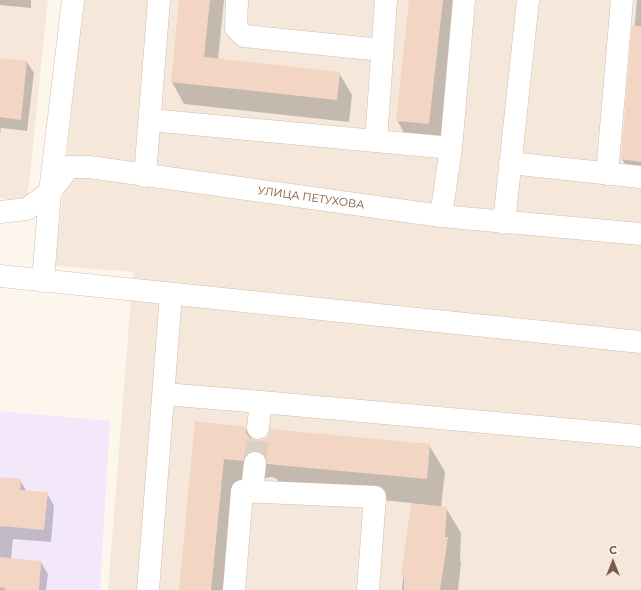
<!DOCTYPE html>
<html>
<head>
<meta charset="utf-8">
<style>
	body { margin:0 }
	#map { position:relative; width:641px; height:590px; overflow:hidden; background:#fdf6ec; font-family:Montserrat,sans-serif }
	canvas { display:block }
	.north { position:absolute; left:593px; top:542px; width:40px; height:40px; -webkit-text-stroke:3px #fffaf3; paint-order:stroke; rotate:0deg; font-size:11px; font-weight:700; line-height:16px; text-align:center; color:#7a5c4d }
	.north::after { content:''; display:block; margin:auto; width:14px; height:18px; background:#7a5c4d; clip-path:polygon(50% 0,100% 100%,50% 72%,0 100%) }
</style>
</head>
<body>
<div id="map">
<canvas width="641" height="590"></canvas>
<div class="north">С</div>
</div>
<script>
const g = document.querySelector('canvas').getContext('2d');
g.lineJoin = 'round';
function fillPath(path, color) {
  g.fillStyle = color;
  g.fill(path, 'evenodd');
}
function toPath(rows) {
  const path = new Path2D();
  for (const r of rows) {
    path.moveTo(r[0], r[1]);
    for (let i = 2; i < r.length; i += 2) path.lineTo(r[i], r[i + 1]);
  }
  return path;
}
function trace(path, color, width, dash) {
  g.strokeStyle = color;
  g.lineWidth = width;
  g.lineCap = dash ? 'butt' : 'round';
  g.setLineDash(dash || []);
  g.stroke(path);
}
function label(font, color, halo, rows, align = 'center') {
  g.font = font + ' Montserrat,sans-serif';
  g.lineWidth = 3;
  g.setLineDash([]);
  g.textBaseline = 'middle';
  g.strokeStyle = halo;
  g.fillStyle = color;
  for (const [text, x, y, turn = 0] of rows) {
    g.save();
    g.translate(x, y);
    g.rotate((+turn || 0) * Math.PI / 180);
    g.textAlign = isNaN(turn) ? turn : align;
    if (halo) g.strokeText(text, 0, 0);
    g.fillText(text, 0, 0);
    g.restore();
  }
}
const residential = toPath([
	[0,0,48,0,27,203,0,198],
	[83,0,641,0,641,590,108,590,133,272,55,266]
]);
const education = toPath([
	[0,411,110,421,100,590,0,590]
]);
const shadow = toPath([
	[0,0,31,0,31,8,0,5],
	[180,0,224,0,218,60,339,73,352,95,349,122,184,104,172,82],
	[410,0,457,0,441,146,409,142,397,120],
	[637,0,641,0,641,182,635,181,622,159],
	[0,59,27,62,34,73,27,131,1,128,0,133],
	[196,423,245,427,252,439,257,441,429,445,445,472,441,507,446,508,461,533,460,560,461,563,458,590,402,590,409,519,410,519,412,503,284,490,277,479,272,477,265,478,260,482,239,486,229,590,180,590],
	[0,478,20,480,27,492,47,493,54,506,51,542,13,539,11,559,41,562,48,574,46,590,0,590]
]);
const building = toPath([
	[179,0,210,0,204,57,340,72,337,100,171,82],
	[409,0,443,0,429,124,396,121],
	[632,26,641,26,641,162,621,159],
	[0,58,27,61,21,120,0,117],
	[195,421,246,427,246,433,250,438,257,440,263,440,268,436,270,429,430,444,427,479,267,464,266,458,263,453,256,451,250,452,245,455,243,461,224,459,211,590,179,590],
	[0,477,21,479,20,490,48,492,44,530,0,526],
	[411,503,447,507,445,537,448,537,440,590,404,590,404,576,401,576],
	[0,557,41,561,39,590,5,590,5,588,0,587]
]);
const minorTunnel = toPath([
	[255,463,258,428]
]);
const minor = toPath([
	[237,0,236,28,244,36,381,50],
	[150,120,451,148],
	[376,141,386,0],
	[510,163,641,177],
	[607,174,622,0],
	[145,176,159,0],
	[0,212,27,209,50,192,69,167,89,167,441,216,641,234],
	[441,216,451,148,464,0],
	[504,223,528,0],
	[0,276,641,342],
	[43,281,50,192,73,0],
	[164,394,261,402,258,428],
	[261,402,641,436],
	[252,492,255,463],
	[148,590,171,294],
	[234,590,242,491,375,497,368,590]
]);
const streetNames = [
	["УЛИЦА ПЕТУХОВА",311,198,8]
];
fillPath(residential, '#f5e8da');
fillPath(education, '#f3e8fa');
fillPath(shadow, '#0003');
fillPath(building, '#f3d5c3');
trace(minorTunnel, '#dcd0c4', 22, [22, 11]);
trace(minor, '#d1beb0', 23);
trace(minor, '#fff', 22);
label('11px', '#7a5c4d', '#fffaf3', streetNames);
</script>
</body>
</html>
